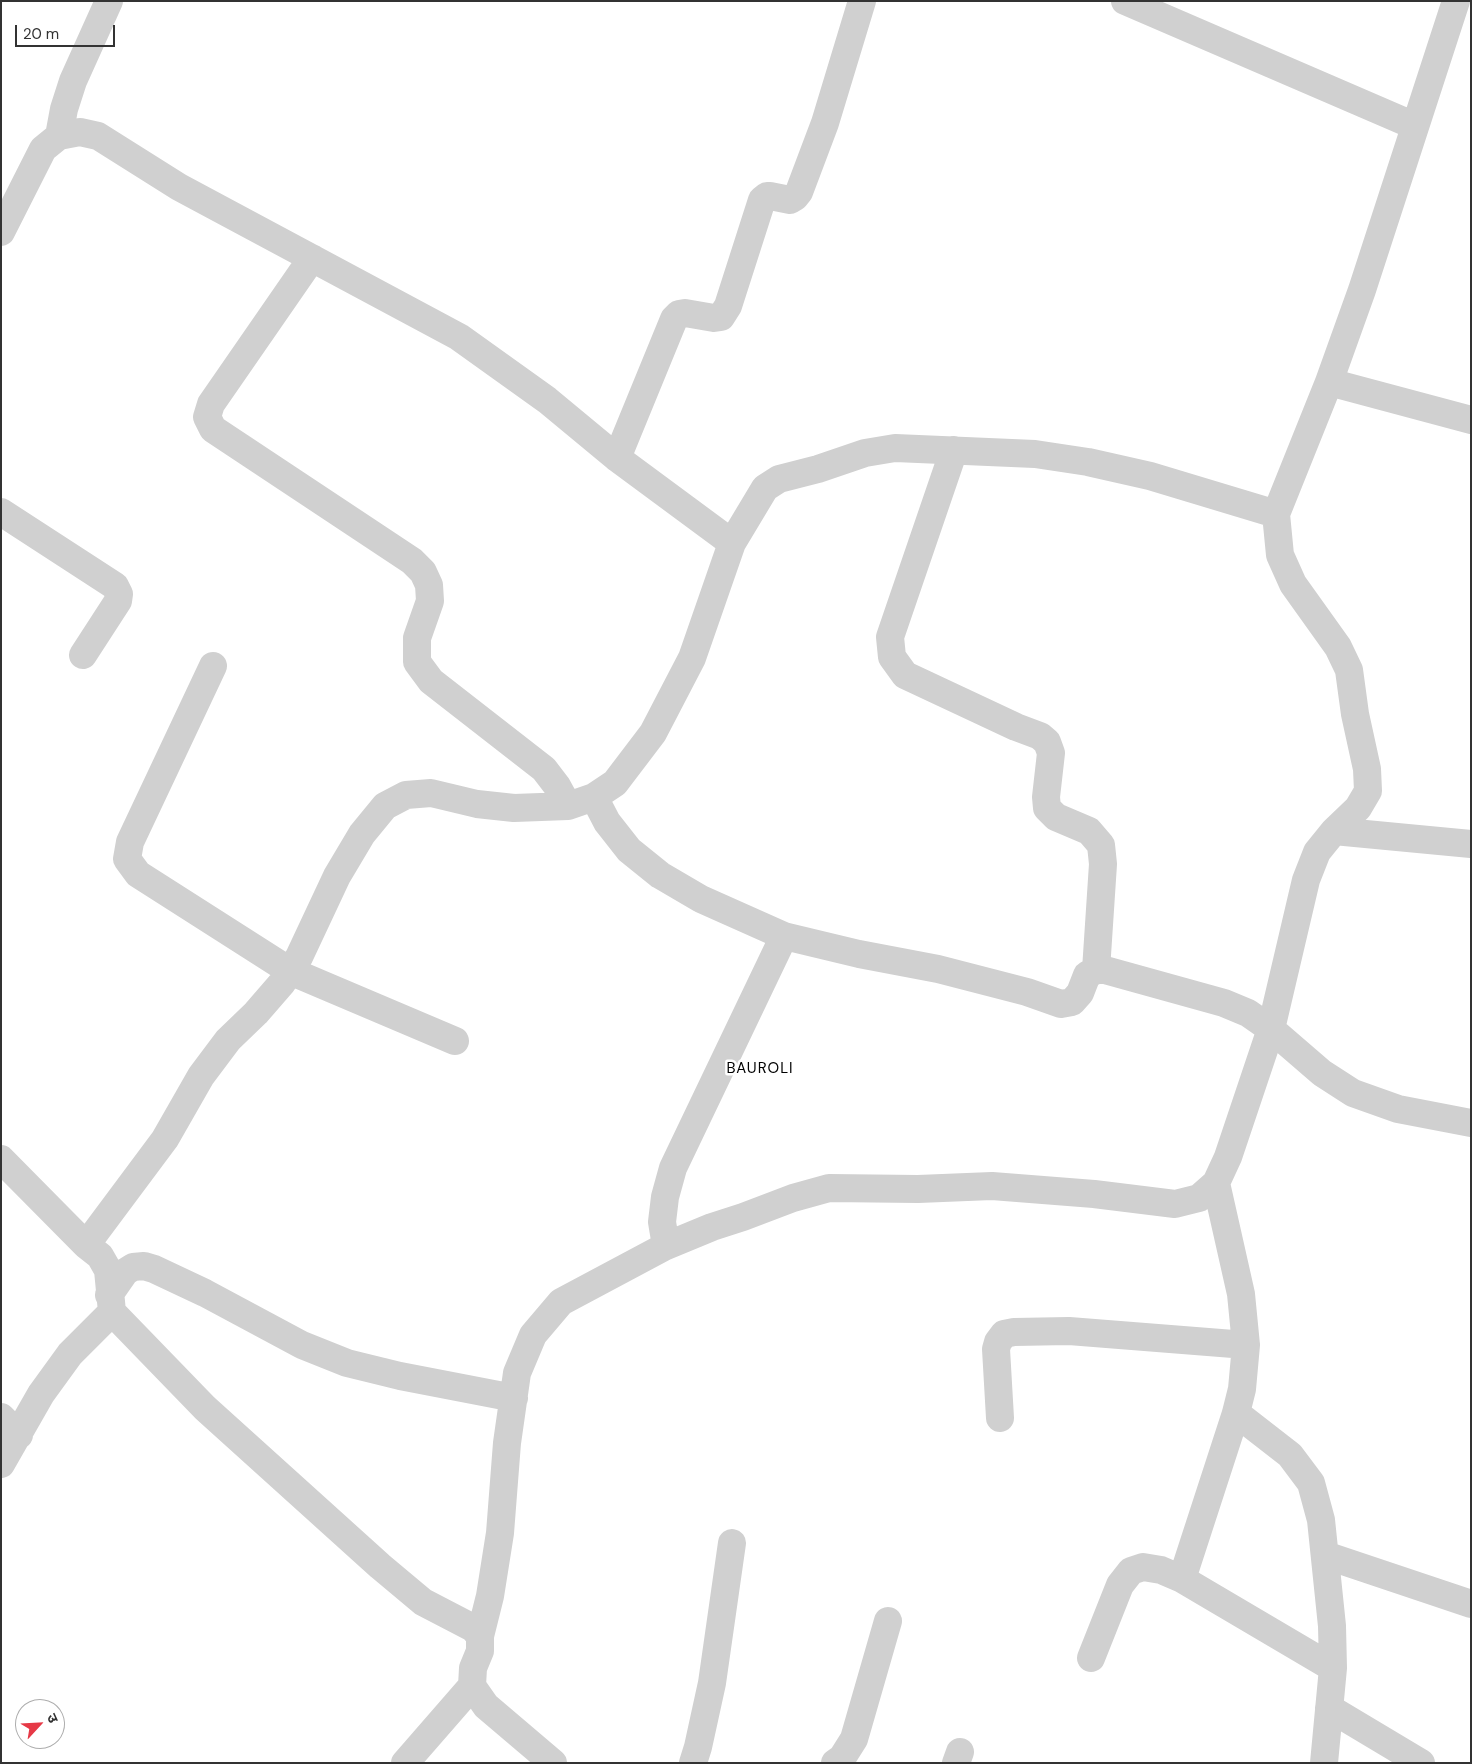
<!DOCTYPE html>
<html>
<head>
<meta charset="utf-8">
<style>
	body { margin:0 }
	#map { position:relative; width:1472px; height:1764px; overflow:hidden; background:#fff; font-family:"DM Sans","Noto Sans Devanagari",sans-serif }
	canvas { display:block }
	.frame { position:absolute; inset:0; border:2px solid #333; pointer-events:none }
	.north { position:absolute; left:15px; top:1699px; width:50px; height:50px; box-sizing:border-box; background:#fff; border:1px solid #adadad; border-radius:50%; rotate:65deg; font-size:14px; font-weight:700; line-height:20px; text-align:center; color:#333 }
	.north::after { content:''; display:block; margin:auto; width:18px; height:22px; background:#e63946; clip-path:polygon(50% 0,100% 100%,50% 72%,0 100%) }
	.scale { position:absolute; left:15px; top:25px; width:100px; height:22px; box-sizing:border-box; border:2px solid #333; border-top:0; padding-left:6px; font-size:15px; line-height:18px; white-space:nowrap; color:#333; -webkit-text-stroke:4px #fff; paint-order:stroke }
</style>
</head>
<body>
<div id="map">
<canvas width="1472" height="1764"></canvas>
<div class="frame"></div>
<div class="north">उ</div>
<div class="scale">20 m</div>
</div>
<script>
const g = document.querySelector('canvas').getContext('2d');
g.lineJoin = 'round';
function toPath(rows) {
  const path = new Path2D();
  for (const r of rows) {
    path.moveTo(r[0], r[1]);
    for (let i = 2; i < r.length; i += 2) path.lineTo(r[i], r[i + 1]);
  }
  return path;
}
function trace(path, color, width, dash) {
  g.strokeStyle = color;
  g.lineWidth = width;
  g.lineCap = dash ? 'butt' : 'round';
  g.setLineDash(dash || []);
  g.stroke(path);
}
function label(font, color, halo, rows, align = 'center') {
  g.font = font + ' "DM Sans",sans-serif';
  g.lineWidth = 5;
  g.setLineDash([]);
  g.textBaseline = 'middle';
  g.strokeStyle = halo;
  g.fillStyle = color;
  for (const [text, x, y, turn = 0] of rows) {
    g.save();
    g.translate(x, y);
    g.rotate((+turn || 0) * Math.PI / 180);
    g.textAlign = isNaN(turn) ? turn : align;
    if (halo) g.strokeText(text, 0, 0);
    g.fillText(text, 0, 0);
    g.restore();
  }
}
const minor = toPath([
	[1125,1,1415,126],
	[59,136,64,109,73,81,109,1],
	[1,232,43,149,59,136,80,132,98,136,179,187,459,337,547,400,617,458,732,543],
	[312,258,211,404,207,417,213,429,412,561,423,572,429,585,430,601,417,638,417,662,431,681,544,769,557,786,568,806],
	[1329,382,1471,420],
	[954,450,890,637,892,657,905,675,1016,727,1040,736,1047,742,1051,753,1046,797,1047,808,1056,817,1089,831,1101,845,1103,864,1096,970],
	[617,458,674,319,679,314,685,313,714,318,721,317,728,306,762,200,767,196,770,196,790,200,795,197,799,192,825,123,862,1],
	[1,512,115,586,119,594,118,601,83,655],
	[213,666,130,842,127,859,138,874,290,971,455,1041],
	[594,797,607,822,629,850,660,875,701,899,784,936,859,954,938,969,1027,992,1061,1004,1072,1002,1080,993,1087,975,1096,970,1105,970,1224,1003,1248,1013,1271,1029,1322,1073,1353,1093,1398,1109,1471,1123],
	[1334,831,1471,844],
	[1,1159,86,1245,100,1256,108,1270,112,1312,205,1408,380,1566,423,1602,473,1628,480,1636,480,1651,473,1668,472,1686,486,1706,553,1763],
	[86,1245,165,1139,201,1076,228,1040,256,1013,282,983,299,957,337,876,362,834,385,806,406,795,431,793,477,804,514,808,568,806,594,797,615,783,653,733,692,658,732,543,765,488,779,479,818,469,865,453,895,448,1035,454,1088,462,1150,476,1276,514],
	[666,1246,662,1222,665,1197,673,1168,784,936],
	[109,1295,125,1272,133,1267,144,1266,154,1269,205,1293,302,1345,347,1363,400,1376,514,1398],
	[1236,1413,1290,1455,1311,1483,1321,1520,1332,1626,1333,1668,1324,1763],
	[1,1417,19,1435],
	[1000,1418,996,1349,998,1342,1004,1334,1014,1332,1069,1331,1246,1345],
	[1,1464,41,1394,70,1354,112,1312],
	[1325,1555,1471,1604],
	[1182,1579,1236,1413,1242,1389,1246,1345,1241,1294,1216,1183],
	[480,1636,490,1596,500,1533,507,1443,517,1373,533,1335,561,1302,666,1246,712,1227,743,1217,793,1198,829,1188,918,1189,992,1186,1094,1194,1175,1204,1199,1198,1216,1183,1228,1157,1271,1029,1306,880,1317,852,1334,831,1358,808,1368,791,1367,769,1355,714,1349,670,1338,647,1293,584,1280,555,1276,514,1329,382,1362,290,1456,1],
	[1091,1658,1120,1585,1131,1571,1143,1567,1161,1570,1182,1579,1333,1668],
	[1329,1708,1421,1763],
	[405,1763,472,1686],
	[693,1763,698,1747,712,1683,732,1543],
	[835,1763,842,1758,854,1739,888,1621],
	[956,1763,960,1752]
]);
const quarterNames = [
	["BAUROLI",760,1069]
];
trace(minor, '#d0d0d0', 28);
g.letterSpacing = '1px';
label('15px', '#000', '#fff', quarterNames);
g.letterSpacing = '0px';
</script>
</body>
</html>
